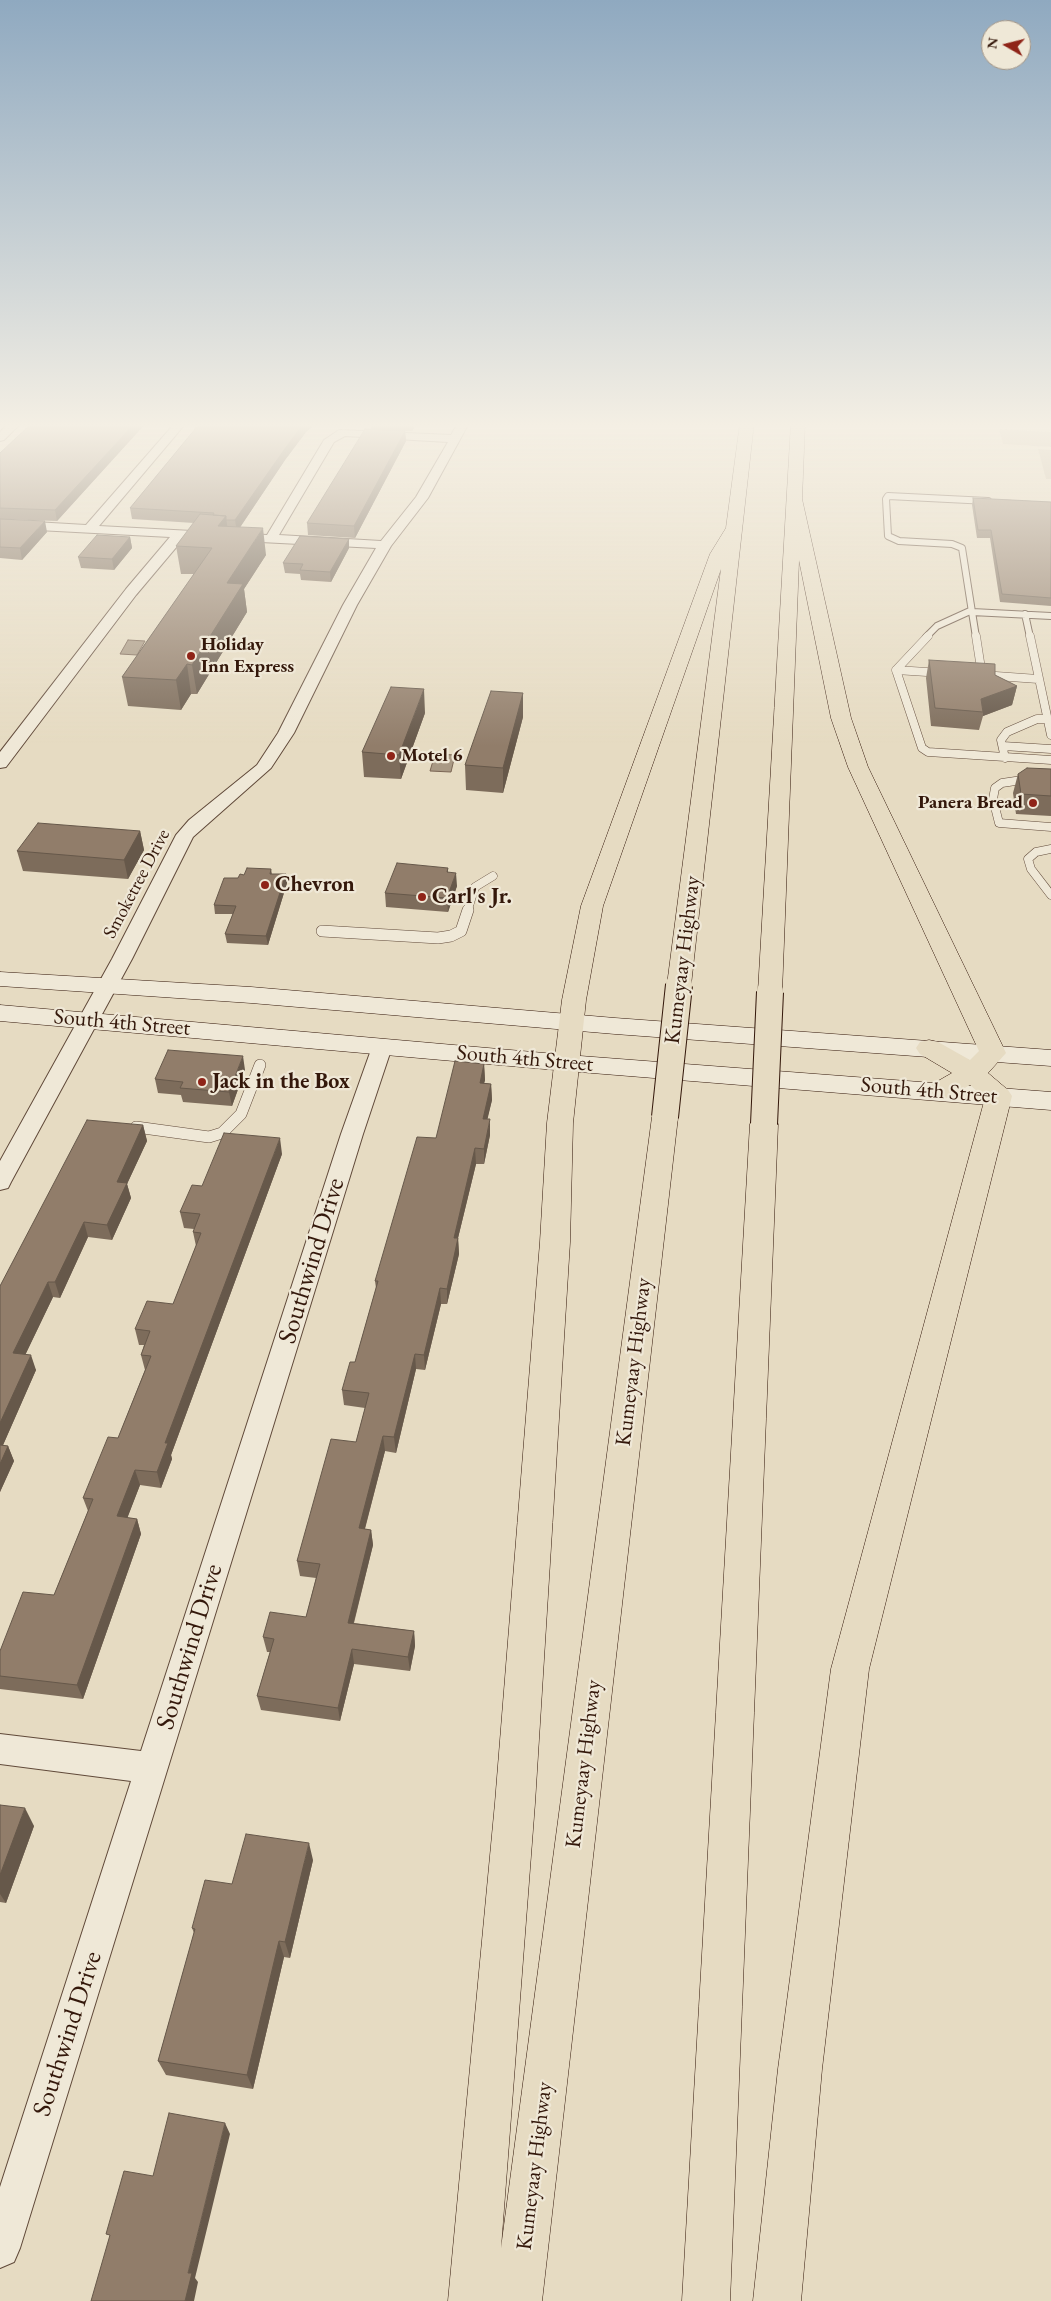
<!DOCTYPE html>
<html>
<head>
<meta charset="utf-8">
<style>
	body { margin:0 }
	#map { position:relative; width:1051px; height:2301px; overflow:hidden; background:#e6dbc2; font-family:"EB Garamond",serif }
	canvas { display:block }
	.north { position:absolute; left:981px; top:20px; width:50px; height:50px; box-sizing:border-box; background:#efe8d7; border:1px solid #a49585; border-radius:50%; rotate:278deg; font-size:14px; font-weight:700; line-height:20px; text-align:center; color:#34180b }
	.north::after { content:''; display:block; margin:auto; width:18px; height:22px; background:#8f2418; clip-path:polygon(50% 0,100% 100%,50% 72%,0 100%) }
</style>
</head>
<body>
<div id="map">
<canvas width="1051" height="2301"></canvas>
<div class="north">N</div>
</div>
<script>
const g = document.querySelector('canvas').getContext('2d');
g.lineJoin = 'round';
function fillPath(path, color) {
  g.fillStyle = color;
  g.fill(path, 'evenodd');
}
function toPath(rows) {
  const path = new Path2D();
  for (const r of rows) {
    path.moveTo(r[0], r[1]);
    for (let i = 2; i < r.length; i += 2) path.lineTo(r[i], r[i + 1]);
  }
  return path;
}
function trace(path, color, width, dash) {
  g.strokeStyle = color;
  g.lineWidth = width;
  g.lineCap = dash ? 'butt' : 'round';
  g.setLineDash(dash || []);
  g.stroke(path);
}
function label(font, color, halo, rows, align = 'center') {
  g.font = font + ' "EB Garamond",serif';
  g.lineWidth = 4.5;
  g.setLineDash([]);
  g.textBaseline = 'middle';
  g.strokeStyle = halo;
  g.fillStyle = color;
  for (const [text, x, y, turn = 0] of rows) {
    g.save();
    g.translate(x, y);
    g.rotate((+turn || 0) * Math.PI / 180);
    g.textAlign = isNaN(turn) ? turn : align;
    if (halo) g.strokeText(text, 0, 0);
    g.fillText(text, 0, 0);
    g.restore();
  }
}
const green = toPath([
	[999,429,1051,432,1051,447,1003,444],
	[1038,449,1051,450,1051,479,1046,479]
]);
const water = toPath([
	[128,640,145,641,137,655,120,654,128,640],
	[435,754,455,755,451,772,430,771,435,754]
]);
const serviceFar2 = toPath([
	[988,501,888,496,886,499,888,536,899,541,952,544,962,548,972,612,1051,616],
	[1025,614,1030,637],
	[926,637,937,626,970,611,972,612,976,637]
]);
const serviceFar1 = toPath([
	[976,636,982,675,1038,679],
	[1030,636,1051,735],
	[896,670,928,636],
	[896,670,922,748,928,752,1051,760],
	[896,670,942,673],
	[1003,746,1051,749],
	[1005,758,1001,740,1007,732,1037,719,1047,719],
	[1051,782,1022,780,1002,783,995,788,993,799,999,823,1051,827],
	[1051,849,1036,852,1028,859,1031,869,1051,895],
	[467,912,475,887,493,876]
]);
const service = toPath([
	[322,931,438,938,451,936,461,931,468,910],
	[136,1127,209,1137,222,1133,241,1114,260,1065]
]);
const minor = toPath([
	[9,423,21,423,4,440,0,441,0,432,9,423],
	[175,423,186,423,99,526,267,535,324,440,339,430,451,435,458,423,469,423,428,498,391,546,357,605,294,733,271,768,193,837,132,959,11,1182,8,1188,0,1190,0,1161,112,959,176,835,189,820,257,765,278,733,343,605,376,548,184,538,136,595,6,767,0,768,0,752,126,589,170,537,0,528,0,520,86,525,175,423],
	[345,436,448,442,416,497,381,541,279,535,334,442,345,436],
	[382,1040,389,1042,392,1047,363,1134,20,2248,14,2262,0,2268,0,2187,131,1781,0,1764,0,1734,141,1751,341,1134,372,1047,375,1042,382,1040]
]);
const secondary = toPath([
	[0,972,251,987,615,1018,1051,1050,1051,1066,615,1034,251,1003,0,986,0,972],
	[0,1005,567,1055,1051,1092,1051,1110,567,1071,0,1021,0,1005]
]);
const motorway = toPath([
	[740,423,754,423,691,985,688,990,679,993,670,990,667,985,721,569,603,906,586,1000,573,1123,570,1242,535,1803,501,2248,652,1117,655,1111,665,1108,675,1111,678,1117,542,2301,448,2301,495,1803,540,1242,547,1123,562,1000,581,906,710,554,726,528,740,423],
	[791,423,805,423,802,499,851,718,868,767,1006,1053,988,1073,1008,1090,1012,1096,869,1669,822,2069,801,2301,753,2301,778,2069,831,1669,985,1098,970,1085,949,1097,940,1100,931,1097,927,1091,931,1085,952,1073,920,1054,916,1048,920,1042,929,1040,938,1042,970,1060,979,1051,848,767,831,718,799,560,782,992,779,997,770,1000,761,997,758,992,791,423],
	[764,1115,774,1117,778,1124,730,2301,682,2301,750,1124,754,1117,764,1115]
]);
const motorwayBridge = toPath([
	[665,1117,679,985],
	[764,1124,770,992]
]);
const wall = toPath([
	[146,423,57,521,0,519,0,453],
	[200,423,316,423,306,432,285,460,240,527,266,555,244,589,247,612,197,694,191,694,181,710,128,706,122,677,194,574,181,574,176,546,194,523,132,519,130,508],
	[371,423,427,423,425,426,415,425,412,431,405,431,406,441,355,538,308,535,307,523,371,429],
	[973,498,1051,502,1051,607,1051,606,1000,602,990,538,977,538,972,505],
	[0,519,47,532,22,560,0,558],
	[130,537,132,548,114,570,81,568,78,557],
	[349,539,349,548,331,582,301,580,300,574,285,573,283,563],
	[929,660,995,675,1017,686,1012,705,983,716,979,730,931,726,926,678],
	[523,693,523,717,503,793,466,790,465,765],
	[425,713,401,779,364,777,362,752],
	[1051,769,1051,816,1016,814,1013,793,1018,774],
	[140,831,144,850,128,879,23,871,17,851],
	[448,868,448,872,457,886,448,912,386,907,385,893],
	[271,869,272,874,286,874,287,883,268,945,227,943,225,934,233,914,215,914,214,905,238,878,244,875],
	[484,1064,485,1080,484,1083,491,1084,492,1100,487,1119,490,1135,484,1164,476,1164,458,1238,459,1254,447,1304,441,1304,425,1370,416,1369,396,1453,385,1451,365,1529,371,1530,373,1545,354,1623,414,1631,415,1646,410,1671,354,1664,340,1721,261,1710,257,1696,270,1652,267,1652,263,1637,306,1617,316,1578,300,1576,297,1561,356,1442,365,1408,344,1405,342,1390,355,1362,376,1288,375,1281,436,1138],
	[245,1070,232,1106,183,1102,181,1095,158,1093,155,1079],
	[143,1125,147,1141,127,1184,131,1198,112,1240,88,1237,60,1298,53,1297,25,1355,36,1370,3,1445,8,1446,14,1461,0,1492,0,1286],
	[282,1154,171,1455,172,1459,161,1488,140,1485,127,1518,137,1519,141,1534,83,1699,0,1689,0,1651,54,1595,88,1511,83,1498,118,1438,145,1370,141,1355,144,1345,139,1345,135,1329,173,1304,196,1246,193,1232,194,1229,184,1228,180,1212,202,1186],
	[0,1805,34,1826,6,1903,0,1902],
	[313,1860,290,1958,284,1957,253,2089,166,2075,158,2061,194,1933,192,1928,232,1884]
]);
const shadedWall = toPath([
	[135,423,146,423,57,521,55,510],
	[304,423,316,423,306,432,285,460,237,532,235,520,284,450],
	[411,423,415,423,415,425,412,431],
	[405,431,406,441,355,538,354,526],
	[226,516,229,542,218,526],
	[45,521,47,532,22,560,20,548],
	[263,528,266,555,244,589,247,612,197,694,192,665,227,583],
	[130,537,132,548,114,570,112,559],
	[349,539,349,548,331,582,330,572],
	[187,664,191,694,181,710,176,680],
	[1017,686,1012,705,983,716,983,712,981,699],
	[424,689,425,713,401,779,399,755],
	[523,693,523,717,503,793,503,768],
	[140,831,144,850,128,879,124,860],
	[456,873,457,886,448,912,447,898],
	[286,874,287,883,268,945,266,936],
	[243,1056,245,1070,232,1106,229,1092],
	[484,1064,485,1080,480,1099,480,1083],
	[491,1084,492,1100,484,1134,483,1119],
	[490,1119,490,1135,484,1164,484,1149],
	[143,1125,147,1141,127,1184,131,1198,112,1240,107,1225,117,1182],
	[280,1138,282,1154,171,1455,172,1459,161,1488,157,1472,165,1443],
	[475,1148,476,1164,458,1238,459,1254,447,1304,447,1289,454,1238],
	[84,1222,88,1237,60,1298,55,1282],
	[48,1282,53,1297,19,1368,13,1353],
	[440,1288,441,1304,425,1370,424,1355],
	[415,1354,416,1369,396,1453,394,1437],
	[31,1355,36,1370,0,1452,0,1423],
	[383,1436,385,1451,361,1543,359,1528],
	[8,1446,14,1461,0,1492,0,1464],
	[135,1470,140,1485,122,1532,117,1516],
	[137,1519,141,1534,83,1699,77,1685],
	[371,1530,373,1545,350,1637,348,1623],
	[414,1631,415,1646,410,1671,408,1657],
	[352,1649,354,1664,340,1721,338,1708],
	[25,1808,34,1826,6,1903,0,1894,0,1875],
	[309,1843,313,1860,290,1958,285,1942],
	[279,1941,284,1957,253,2089,247,2075],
	[225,2123,230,2134,195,2278,198,2282,194,2301,185,2301,188,2273]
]);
const building = toPath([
	[32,423,135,423,55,510,0,508,0,453,32,423],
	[200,423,304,423,284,450,235,520,226,520,226,516,213,515,214,513,130,508,200,423],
	[365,429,405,431,354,526,307,523,365,429],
	[973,498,1051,502,1051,598,1002,594,991,530,978,530,973,498],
	[200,514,226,516,218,526,263,528,227,583,243,584,192,665,187,664,176,680,122,677,212,548,176,546,200,514],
	[0,519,45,521,20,548,0,547,0,519],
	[97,535,130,537,112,559,78,557,97,535],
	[300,536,349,539,330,572,300,570,303,564,283,563,300,536],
	[929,660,995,664,995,675,1017,686,981,699,983,712,935,708,929,660],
	[391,687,424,689,399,755,362,752,391,687],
	[491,691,523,693,503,768,465,765,491,691],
	[1027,768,1051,769,1051,796,1021,794,1018,774,1027,768],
	[38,823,140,831,124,860,17,851,38,823],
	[397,863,448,868,447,872,456,873,447,898,385,893,397,863],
	[247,868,271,869,270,874,286,874,266,936,225,934,236,906,214,905,224,878,238,878,240,874,244,875,247,868],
	[168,1050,243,1056,229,1092,180,1088,183,1082,155,1079,168,1050],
	[455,1061,484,1064,480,1083,491,1084,483,1119,490,1119,484,1149,475,1148,454,1238,458,1238,447,1289,440,1288,424,1355,415,1354,394,1437,383,1436,359,1528,371,1530,348,1623,414,1631,408,1657,352,1649,338,1708,257,1696,274,1639,263,1637,270,1612,306,1617,320,1564,297,1561,331,1439,356,1442,369,1393,342,1390,350,1362,355,1362,378,1281,375,1281,417,1137,436,1138,455,1061],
	[87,1120,143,1125,117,1182,127,1183,107,1225,84,1222,55,1282,48,1282,13,1353,31,1355,0,1423,0,1286,87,1120],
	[224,1133,280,1138,165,1443,168,1443,157,1472,135,1470,117,1516,137,1519,77,1685,0,1676,0,1651,23,1592,54,1595,93,1499,83,1498,108,1437,118,1438,151,1356,141,1355,150,1331,135,1329,147,1301,173,1304,201,1233,193,1232,200,1214,180,1212,192,1185,202,1186,224,1133],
	[0,1445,8,1446,0,1464,0,1445],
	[0,1805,25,1808,0,1875,0,1805],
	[246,1834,309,1843,285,1942,279,1941,247,2075,158,2061,195,1929,192,1928,205,1880,232,1884,246,1834],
	[169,2113,225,2123,188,2273,192,2273,185,2301,91,2301,110,2235,106,2234,124,2171,153,2176,169,2113]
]);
const markers = [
	[191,656,5,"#8f2418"],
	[391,756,5,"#8f2418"],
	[1033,803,5,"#8f2418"],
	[265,885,5,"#8f2418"],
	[422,897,5,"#8f2418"],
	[202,1082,5,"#8f2418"]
];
const farPoinames = [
	["Holiday",201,645],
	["Inn Express",201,667],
	["Motel 6",401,756],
	["Panera Bread",1023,803,"right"]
];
const farStreetnames = [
	["Smoketree Drive",137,884,-62]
];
const poiNames = [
	["Chevron",275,885],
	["Carl's Jr.",432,897],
	["Jack in the Box",212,1082]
];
const streetNames = [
	["Kumeyaay Highway",683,960,-83],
	["South 4th Street",122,1023,5],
	["South 4th Street",525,1059,5],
	["South 4th Street",929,1091,5],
	["Kumeyaay Highway",634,1362,-83],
	["Kumeyaay Highway",584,1764,-83],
	["Kumeyaay Highway",535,2166,-83]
];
const nearStreetnames = [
	["Southwind Drive",312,1261,-73],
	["Southwind Drive",190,1647,-73],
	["Southwind Drive",68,2034,-72]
];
fillPath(green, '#c8baa3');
fillPath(water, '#a99984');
trace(water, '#7a6554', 1);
trace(serviceFar2, '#604939', 8);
trace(serviceFar1, '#604939', 9);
trace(service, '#604939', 12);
trace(minor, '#604939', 2);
trace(secondary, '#34180b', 1);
trace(motorway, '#34180b', 1);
trace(serviceFar2, '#efe8d7', 6);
trace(serviceFar1, '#efe8d7', 8);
trace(service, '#efe8d7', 11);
fillPath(minor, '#efe8d7');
fillPath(secondary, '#efe8d7');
fillPath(motorway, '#e6dbc2');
trace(motorwayBridge, '#34180b', 28, []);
trace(motorwayBridge, '#e6dbc2', 26);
fillPath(wall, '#7d6c5b');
fillPath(shadedWall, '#66584a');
fillPath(building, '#917d6a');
trace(building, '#66584a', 1);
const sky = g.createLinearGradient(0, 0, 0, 746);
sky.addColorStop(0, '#8fa9c0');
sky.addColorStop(0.57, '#f4efe4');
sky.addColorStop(1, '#f4efe400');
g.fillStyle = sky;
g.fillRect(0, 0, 1051, 746);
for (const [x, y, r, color] of markers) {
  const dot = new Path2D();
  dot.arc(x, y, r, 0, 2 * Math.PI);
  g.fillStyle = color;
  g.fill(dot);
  trace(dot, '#efe8d7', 2);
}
label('bold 19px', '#34180b', '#efe8d7', farPoinames, 'left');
label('19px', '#34180b', '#efe8d7', farStreetnames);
label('bold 22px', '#34180b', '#efe8d7', poiNames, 'left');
label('22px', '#34180b', '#efe8d7', streetNames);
label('26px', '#34180b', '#efe8d7', nearStreetnames);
</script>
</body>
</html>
